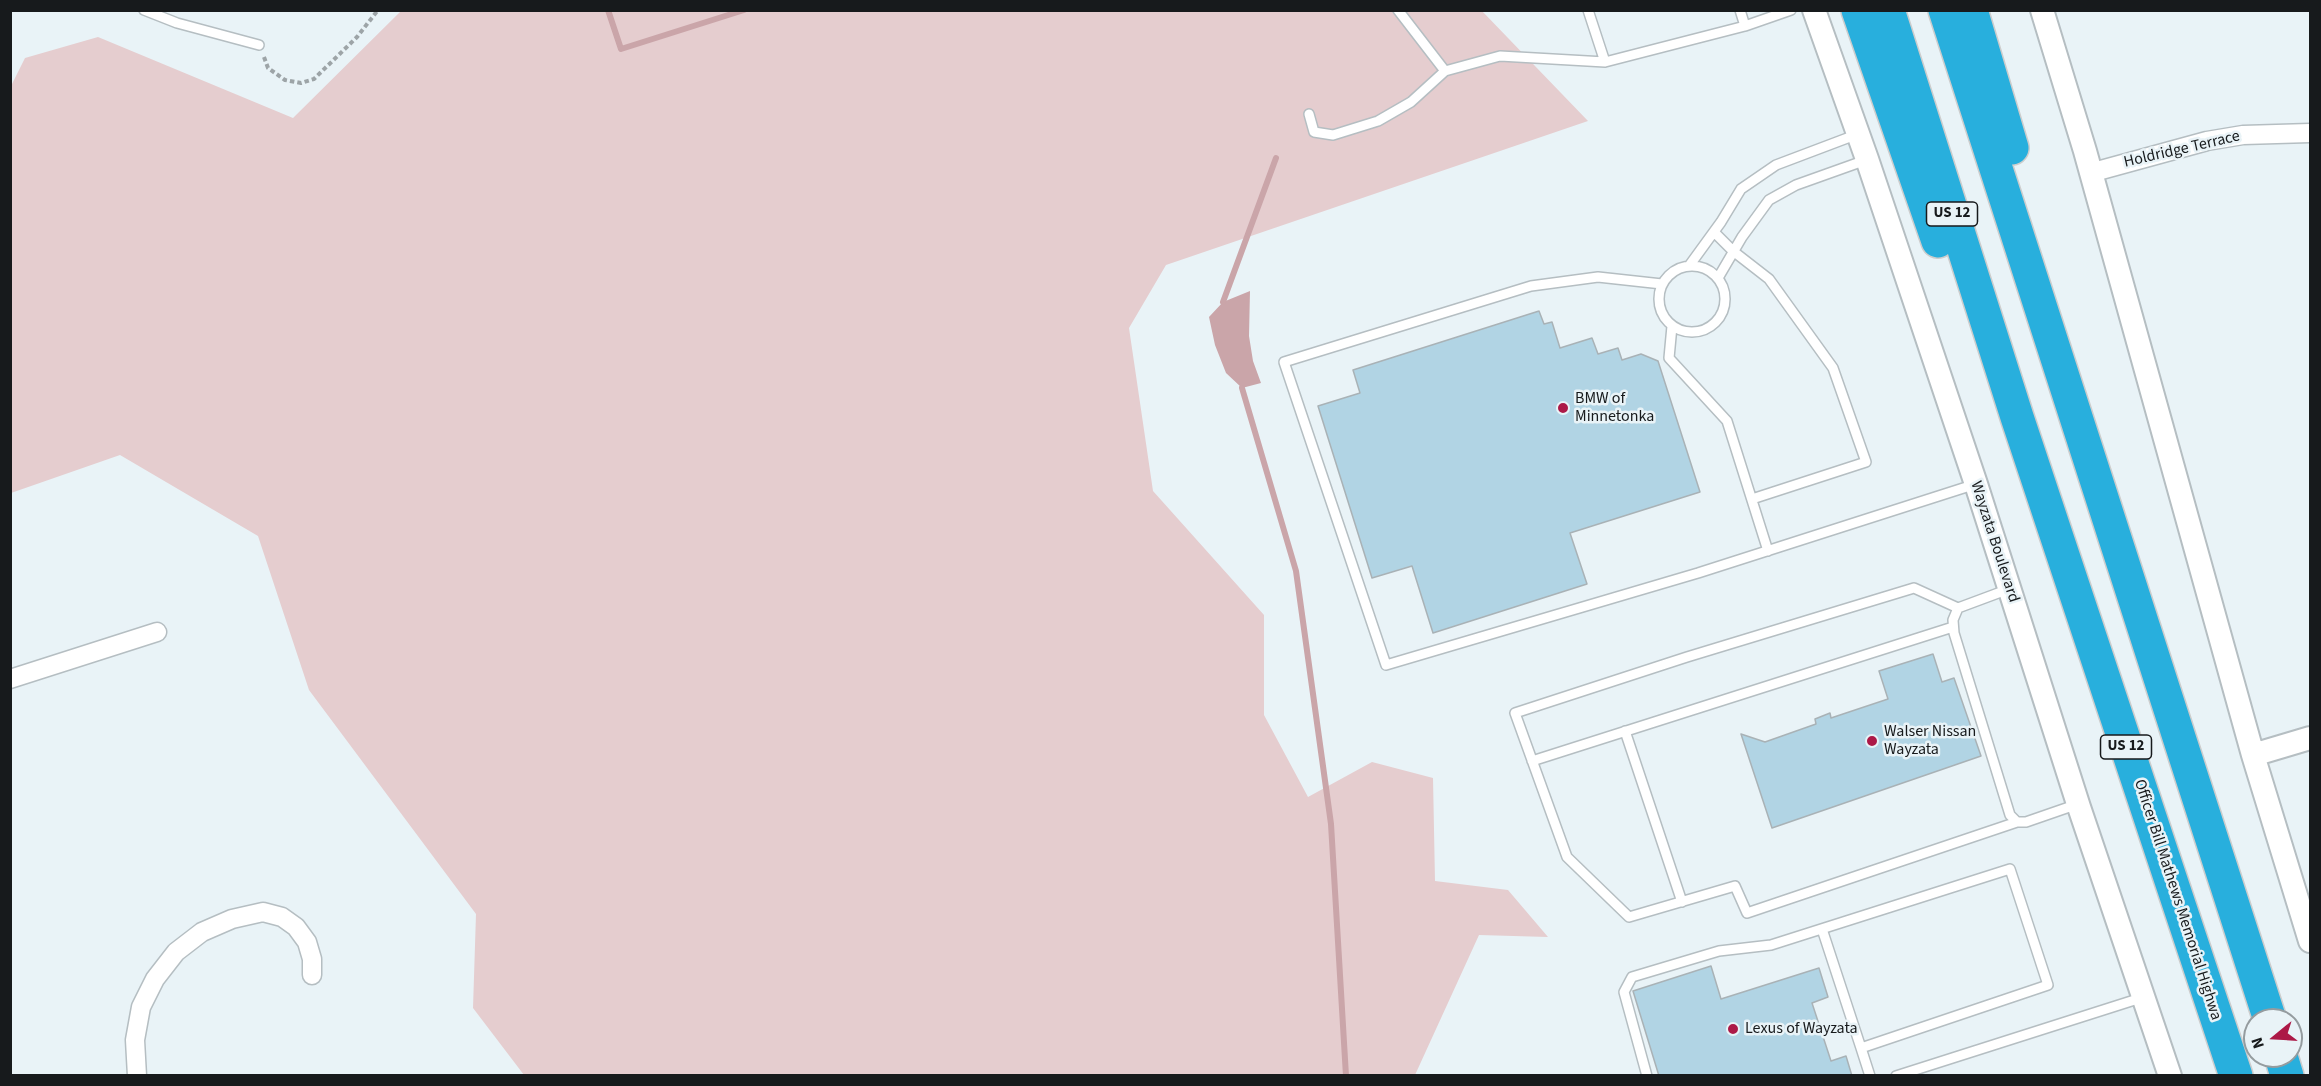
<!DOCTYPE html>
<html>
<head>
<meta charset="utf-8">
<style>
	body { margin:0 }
	#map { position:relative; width:2321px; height:1086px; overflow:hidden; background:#e9f3f7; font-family:"Source Sans 3",sans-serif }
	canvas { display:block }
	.frame { position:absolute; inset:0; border:12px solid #171a1c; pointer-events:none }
	.north { position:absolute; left:2243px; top:1008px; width:60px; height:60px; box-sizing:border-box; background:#e9f3f7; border:2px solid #959c9f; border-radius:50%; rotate:252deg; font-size:16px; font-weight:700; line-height:24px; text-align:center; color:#171a1c }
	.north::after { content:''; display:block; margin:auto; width:21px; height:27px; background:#ac1947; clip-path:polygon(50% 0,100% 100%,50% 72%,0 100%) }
</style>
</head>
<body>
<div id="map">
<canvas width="2321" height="1086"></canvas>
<div class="frame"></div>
<div class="north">N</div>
</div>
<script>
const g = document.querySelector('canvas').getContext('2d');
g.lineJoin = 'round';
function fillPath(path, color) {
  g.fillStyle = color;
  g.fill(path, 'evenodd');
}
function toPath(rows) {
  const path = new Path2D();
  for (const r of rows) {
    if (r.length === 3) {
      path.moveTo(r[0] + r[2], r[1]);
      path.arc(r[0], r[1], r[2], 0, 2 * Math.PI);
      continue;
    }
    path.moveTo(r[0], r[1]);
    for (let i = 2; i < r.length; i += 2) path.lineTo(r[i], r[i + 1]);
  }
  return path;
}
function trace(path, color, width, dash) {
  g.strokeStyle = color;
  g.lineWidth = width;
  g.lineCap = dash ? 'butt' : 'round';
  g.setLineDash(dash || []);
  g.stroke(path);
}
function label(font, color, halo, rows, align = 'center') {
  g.font = font + ' "Source Sans 3",sans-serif';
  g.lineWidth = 5;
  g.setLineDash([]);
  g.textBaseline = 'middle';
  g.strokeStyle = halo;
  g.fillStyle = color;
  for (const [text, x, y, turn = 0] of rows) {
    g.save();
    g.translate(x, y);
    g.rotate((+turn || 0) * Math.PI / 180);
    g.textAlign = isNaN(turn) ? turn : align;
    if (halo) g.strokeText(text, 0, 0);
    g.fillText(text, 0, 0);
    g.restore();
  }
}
const green = toPath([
	[401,11,1482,11,1588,121,1166,265,1129,328,1153,491,1264,615,1264,715,1308,797,1372,762,1433,778,1435,881,1508,890,1548,937,1479,935,1415,1075,524,1075,473,1008,476,914,309,690,258,536,120,455,11,493,11,86,25,58,98,37,293,118]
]);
const water = toPath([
	[1250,291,1249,336,1253,361,1261,383,1242,388,1226,373,1215,345,1209,317,1223,302]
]);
const stream = toPath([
	[608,10,621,49,744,10],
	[1223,302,1276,158],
	[1242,388,1296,571,1331,824,1346,1076]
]);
const building = toPath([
	[1539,311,1544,324,1552,322,1560,348,1592,338,1598,354,1618,348,1622,360,1641,354,1658,361,1700,492,1570,533,1587,584,1433,633,1412,566,1372,578,1318,406,1360,393,1353,370,1539,311],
	[1933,654,1942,682,1954,678,1981,756,1772,828,1741,734,1765,742,1816,724,1815,719,1830,713,1831,718,1888,699,1879,671,1933,654],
	[1711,966,1721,999,1819,968,1828,997,1812,1003,1831,1061,1846,1056,1852,1076,1659,1076,1633,991,1711,966]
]);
const path = toPath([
	[264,57,268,68,285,80,301,83,314,79,357,37,378,10]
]);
const service = toPath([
	[144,10,177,23,259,45],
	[1398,10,1445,71],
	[1588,10,1605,62],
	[1740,10,1745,26],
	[1309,114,1314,132,1333,135,1378,121,1411,102,1445,71,1500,56,1605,62,1745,26,1791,10],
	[1714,232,1733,251,1769,279,1833,368,1866,462,1752,499],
	[1692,299,33],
	[1689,266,1721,222,1741,189,1776,165,1858,134],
	[1718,278,1742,237,1769,200,1796,185,1866,160],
	[1662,284,1598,277,1531,286,1284,362,1386,665,1698,573,1976,484],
	[1672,326,1669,358,1727,421,1768,551],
	[2009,589,1958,608,1953,620,1954,633,2010,815,2017,822,2026,822,2078,804],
	[1958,608,1914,588,1687,657,1515,713,1567,857,1629,917,1735,886,1747,913,2017,822],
	[1625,731,1682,902],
	[1532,761,1953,627],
	[1822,929,1861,1048],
	[1647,1076,1624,992,1632,977,1719,951,1771,945,2010,869,2048,985,1861,1048,1870,1076],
	[1896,1076,2144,997]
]);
const minor = toPath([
	[2090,173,2207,141,2243,135,2310,133],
	[10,679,157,632],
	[137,1076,135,1040,141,1007,155,979,176,952,202,932,232,919,263,912,282,917,296,927,307,942,312,959,312,975]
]);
const tertiary = toPath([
	[1814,10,1867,159,1976,484,2079,807,2170,1076],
	[2042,10,2085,151,2253,755,2310,941],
	[2253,755,2310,738]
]);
const motorway = toPath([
	[1858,10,1938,241],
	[1888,10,2017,417,2236,1076],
	[1945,10,2270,1020],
	[1971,10,2012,148],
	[2281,1056,2287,1076]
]);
const markers = [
	[1563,408,6,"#ac1947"],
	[1872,741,6,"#ac1947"],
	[1733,1029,6,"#ac1947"]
];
const shields = [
	[1952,214,51],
	[2126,747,51]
];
const shieldNames = [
	["US 12",1952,214],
	["US 12",2126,747]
];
const streetNames = [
	["Holdridge Terrace",2182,150,-13],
	["Wayzata Boulevard",1994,542,72],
	["Officer Bill Mathews Memorial Highwa",2177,900,72]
];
const poiNames = [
	["BMW of",1575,399],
	["Minnetonka",1575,417],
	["Walser Nissan",1884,732],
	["Wayzata",1884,750],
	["Lexus of Wayzata",1745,1029]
];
fillPath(green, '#e5cdcf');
fillPath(water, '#caa5a9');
trace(stream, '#caa5a9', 6);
fillPath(building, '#b1d4e4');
trace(building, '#a9b2b6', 1.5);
trace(service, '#b5bec2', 12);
trace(minor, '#b5bec2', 21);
trace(tertiary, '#b5bec2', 26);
trace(motorway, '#cccdcd', 36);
trace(path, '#9da4a7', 4, [4.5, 3]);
trace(service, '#fff', 9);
trace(minor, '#fff', 18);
trace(tertiary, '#fff', 22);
trace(motorway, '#28afdd', 33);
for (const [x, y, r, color] of markers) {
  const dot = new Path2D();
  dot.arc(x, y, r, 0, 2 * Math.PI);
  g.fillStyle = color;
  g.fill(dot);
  trace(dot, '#e9f3f7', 2);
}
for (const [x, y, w] of shields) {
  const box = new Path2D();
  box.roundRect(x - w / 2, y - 12, w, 24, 4.5);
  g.fillStyle = '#e9f3f7';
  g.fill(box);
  trace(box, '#171a1c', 1.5);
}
label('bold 15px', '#171a1c', null, shieldNames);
label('16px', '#171a1c', '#e9f3f7', streetNames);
label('16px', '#171a1c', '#e9f3f7', poiNames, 'left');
</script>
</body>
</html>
